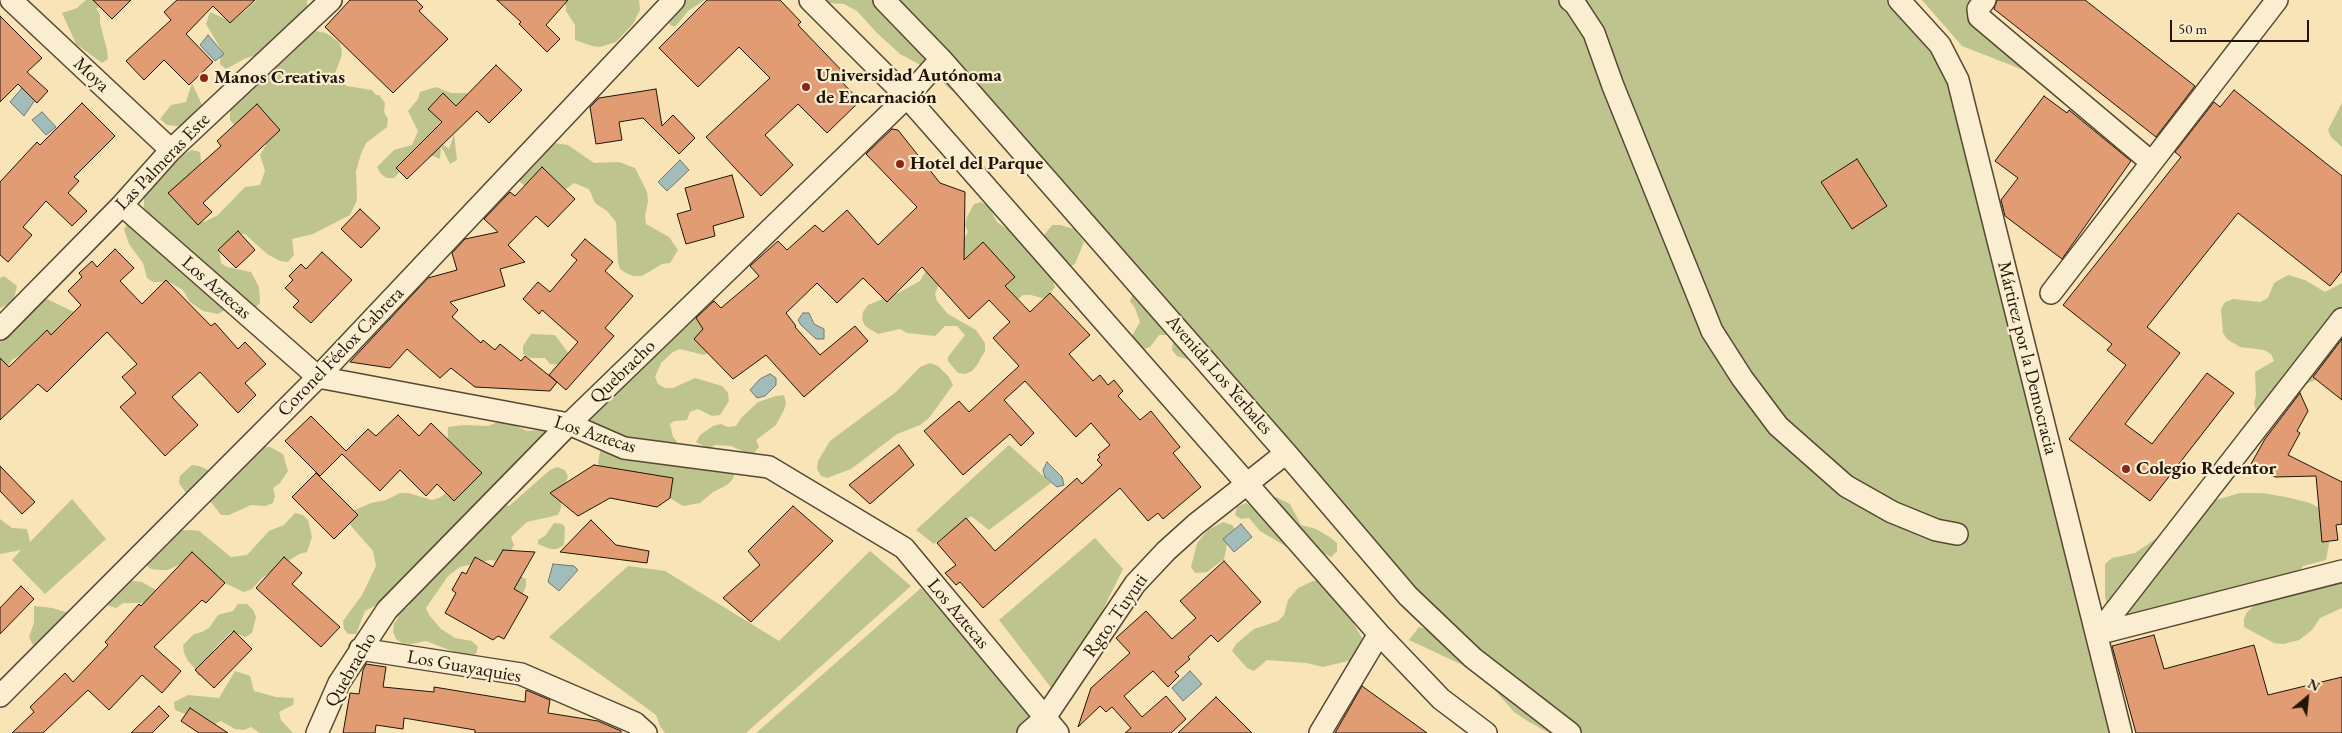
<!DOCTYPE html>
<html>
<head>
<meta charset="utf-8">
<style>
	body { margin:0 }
	#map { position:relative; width:2342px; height:733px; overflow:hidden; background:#f8e4b6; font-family:"EB Garamond",serif }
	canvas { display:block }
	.north { position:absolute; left:2282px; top:673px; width:50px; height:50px; -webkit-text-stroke:4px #faedd0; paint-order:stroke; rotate:28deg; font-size:14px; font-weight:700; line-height:20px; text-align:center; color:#201508 }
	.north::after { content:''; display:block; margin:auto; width:18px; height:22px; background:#201508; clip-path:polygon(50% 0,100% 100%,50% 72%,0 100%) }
	.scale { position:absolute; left:2170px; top:20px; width:139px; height:22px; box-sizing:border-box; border:2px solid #201508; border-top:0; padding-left:6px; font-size:15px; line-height:18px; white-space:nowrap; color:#201508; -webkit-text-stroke:4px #faedd0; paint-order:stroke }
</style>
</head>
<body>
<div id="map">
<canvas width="2342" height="733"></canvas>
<div class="north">N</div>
<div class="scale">50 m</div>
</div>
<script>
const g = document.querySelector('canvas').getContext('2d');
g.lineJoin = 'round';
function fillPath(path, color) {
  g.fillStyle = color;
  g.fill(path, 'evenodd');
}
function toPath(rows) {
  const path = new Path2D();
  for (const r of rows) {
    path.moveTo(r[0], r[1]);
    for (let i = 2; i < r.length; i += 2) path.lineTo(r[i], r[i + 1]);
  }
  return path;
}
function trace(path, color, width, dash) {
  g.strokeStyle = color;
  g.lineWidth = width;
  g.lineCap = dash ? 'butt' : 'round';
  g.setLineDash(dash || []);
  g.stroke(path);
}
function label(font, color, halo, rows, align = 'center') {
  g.font = font + ' "EB Garamond",serif';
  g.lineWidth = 4.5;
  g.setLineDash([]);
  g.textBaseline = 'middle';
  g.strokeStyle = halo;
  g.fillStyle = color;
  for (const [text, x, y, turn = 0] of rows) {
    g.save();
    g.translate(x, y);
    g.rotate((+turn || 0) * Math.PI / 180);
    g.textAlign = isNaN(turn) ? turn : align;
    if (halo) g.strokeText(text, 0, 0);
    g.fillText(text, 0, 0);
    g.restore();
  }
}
const green = toPath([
	[86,0,105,0,104,7,96,8,100,15,100,23,107,50,108,59,102,63,76,44,62,13,77,8],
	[257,0,307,0,307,7,304,15,264,53,246,58,226,69,220,64,220,57,222,51,206,24,210,12,226,19,235,19],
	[565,0,639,0,640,10,633,24,616,42,600,47,592,46,575,40,575,25,566,11],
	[684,0,705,0,688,11,676,26,672,26,666,21],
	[802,0,1899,0,1940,45,2121,733,1549,733,1529,722,1514,712,1494,689,1469,668,1409,640,1419,627,1449,636,1193,361,1177,356,1172,350,1173,342,1167,335,1159,335,1150,347,1142,350,1128,343,1140,322,1135,308,1130,301,1133,294,965,95,951,90,928,69,900,54,877,33,857,11,844,4,829,3,814,5],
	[1922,0,1997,0,1979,26,2031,73,1962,46],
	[311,30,326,33,339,42,342,50,341,58,333,78,347,86,372,90,376,95,379,95,385,103,384,112,388,119,387,127,366,143,361,154,356,171,357,200,350,215,313,234,292,239,294,255,288,262,280,261,267,254,245,234,238,234,219,250,221,263,227,267,251,272,259,287,260,303,254,309,232,306,218,314,203,311,190,302,183,290,169,282,153,282,147,278,143,263,129,244,124,229,128,223,140,213,144,207,144,191,178,157,192,150,200,152,201,161,196,220,204,222,218,215,245,187,260,185,265,171,260,155,266,145,254,128,240,131,230,120,230,112,233,105],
	[192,83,203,107,184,127,167,125,160,119,171,105,186,102],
	[436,87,451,93,466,93,474,97,447,119,440,122,438,130,442,144,449,149,454,134,457,160,450,164,441,146,440,159,433,156,410,161,394,178,387,178,381,174,377,167,394,150,412,145,418,131,408,111,418,99,420,92],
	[2342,103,2342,147,2331,137,2328,130],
	[553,143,568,145,594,163,619,162,635,168,647,192,648,201,645,216,646,224,669,237,678,250,670,263,662,264,642,276,633,276,626,273,620,269,618,262,616,222,607,211,595,203,589,189,574,183,562,192,525,186,519,181,518,173],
	[981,202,989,207,997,222,1004,227,1029,240,1042,238,1052,225,1060,225,1074,229,1084,242,1075,264,1051,276,1055,287,1045,299,1031,295,1023,295,1017,300,944,281,938,287,935,294,937,301,948,314,976,330,985,343,985,351,977,365,972,371,965,374,958,373,948,361,948,357,965,335,957,326,945,326,935,336,907,333,900,329,878,334,865,326,862,319,863,312,868,305,898,293,920,281,932,261,964,239,968,232,965,225,967,217,974,204],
	[2288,275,2305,280,2325,292,2342,283,2342,343,2336,344,2318,379,2303,385,2264,413,2256,411,2254,403,2256,395,2255,372,2274,361,2271,354,2264,350,2240,347,2227,339,2223,333,2221,309,2225,302,2233,299,2260,302,2268,298,2274,283],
	[4,276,17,286,13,302,0,308,0,278],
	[47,299,76,313,95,341,92,348,19,356,12,360,8,367,0,374,0,339,39,301],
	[696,310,703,315,710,352,704,355,680,349,673,352,661,363,655,377,658,384,665,388,673,388,695,378,722,386,728,393,729,401,720,415,712,416,698,409,690,412,687,420,674,421,670,424,673,437,683,449,735,471,733,479,727,485,713,492,700,503,683,506,670,498,603,470,598,463,601,447,584,416],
	[531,334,555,335,569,354,565,365,550,364,545,358,530,358,523,354,523,346],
	[930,363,938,366,949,377,953,385,929,418,920,425,897,434,851,469,827,478,821,476,817,469,818,461,830,441,896,392,920,367],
	[784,395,786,403,784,410,776,425,756,440,759,447,754,453,745,452,731,446,715,445,709,449,696,442,700,435,713,426,721,424,728,427,736,426,741,418,758,402,776,396],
	[503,420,527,431,544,430,552,435,501,504,509,506,550,470,557,467,565,470,568,477,561,492,561,508,558,515,527,522,511,537,514,545,510,553,498,561,490,560,460,567,448,576,426,608,429,615,441,629,455,638,472,641,478,647,476,654,460,654,426,641,411,644,402,643,396,639,393,632,394,624,402,611,409,606,416,591,380,603,365,611,356,634,348,634,344,629,343,621,362,595,376,566,373,551,352,527,348,521,348,513,371,503,386,500,400,493,408,493,432,500,439,498,446,493,448,427,463,425,488,426],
	[1009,445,1051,483,989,530,971,516,934,544,916,530],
	[261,446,270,447,283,454,288,471,280,483,273,488,275,496,273,503,266,506,251,505,229,515,221,515,211,502,188,496,179,483,180,476,192,465,199,466,215,473],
	[2240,493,2262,493,2286,497,2310,503,2324,511,2330,538,2326,560,2303,566,2299,573,2342,579,2342,608,2320,618,2312,630,2299,640,2283,644,2274,643,2244,627,2244,619,2247,612,2253,607,2246,603,2146,623,2108,611,2105,596,2105,564,2112,558,2135,553,2209,502],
	[1276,497,1290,504,1301,525,1316,529,1331,538,1337,543,1337,551,1331,557,1310,548,1294,546,1287,547,1260,531,1249,518,1241,519,1235,515,1237,507,1246,503,1260,512],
	[72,499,106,539,45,594,12,560,21,550,0,554,0,519,12,528,27,529,30,542],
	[295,513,303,515,308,520,312,537,307,552,299,554,262,578,252,589,244,592,182,563,168,570,160,570,151,569,145,564,175,531,190,530,199,531,231,557,247,555,269,531,284,525],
	[1223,522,1232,525,1235,529,1227,544,1224,559,1207,572,1195,573,1191,567,1197,543,1208,530],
	[554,523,562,524,565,527,564,545,557,549,550,549,538,544,538,540,545,536],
	[1095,538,1123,569,1059,698,999,620],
	[870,551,911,586,746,733,665,733,660,726,656,715,549,637,628,566,665,571,779,641],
	[518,575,526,579,526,586,523,594,517,598,503,577],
	[126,580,142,582,156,590,147,603,123,603,116,608,101,603],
	[1321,580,1345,609,1365,643,1352,660,1323,667,1307,663,1267,660,1254,671,1247,668,1232,651,1236,644,1254,629,1278,621,1284,615,1288,600,1298,588,1313,581],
	[921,588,990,666,1042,721,1028,733,756,733],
	[238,604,247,604,253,610,256,617,252,633,246,637,231,632,214,649,204,677,197,675,198,672,188,661,184,653,183,645,194,634,202,632,209,628,218,615,233,611],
	[34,606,52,608,69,613,36,651,29,637,34,623],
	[235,671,250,676,254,691,276,697,294,698,293,705,279,712,281,720,293,733,260,733,251,727,244,730,235,729,221,721,213,725,175,710,174,702,188,695,219,698]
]);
const water = toPath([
	[208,35,224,54,215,61,200,45,208,35],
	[22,88,35,100,24,116,10,102,22,88],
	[42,112,56,127,46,135,32,120,42,112],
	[680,160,689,170,667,191,658,182,680,160],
	[803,313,809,313,814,324,824,329,824,339,816,339,801,325,798,320,803,313],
	[770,374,776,378,776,385,765,396,757,398,750,390,760,379,770,374],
	[1047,462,1062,477,1064,485,1057,487,1045,477,1043,470,1047,462],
	[1241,524,1252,537,1234,552,1223,539,1241,524],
	[553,564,574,566,578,570,559,591,548,582,553,564],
	[1190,671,1202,684,1183,701,1172,688,1190,671]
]);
const building = toPath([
	[93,0,131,0,112,19,93,0],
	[177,0,255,0,230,23,213,6,186,34,213,62,189,85,164,60,144,80,126,61,171,20,164,12,177,0],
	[350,0,416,0,423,7,419,11,448,39,393,93,325,27,350,0],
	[497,0,568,0,546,25,560,39,547,52,519,24,521,22,497,0],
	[707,0,780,0,801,22,798,25,846,75,840,80,860,101,827,133,798,104,765,135,793,165,761,196,706,137,770,78,739,47,698,87,659,48,707,0],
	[1997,0,2085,0,2195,86,2156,137,1994,9,1997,0],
	[0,16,42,58,27,72,48,91,37,103,18,84,0,102,0,16],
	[496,65,522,90,489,123,477,111,407,179,396,168,442,122,428,109,443,93,456,106,496,65],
	[656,89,662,126,673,115,695,138,679,154,643,118,619,122,622,140,596,144,590,107,599,98,656,89],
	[2234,90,2342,176,2342,271,2330,286,2238,213,2147,327,2180,353,2125,424,2152,444,2207,373,2234,393,2150,501,2069,439,2126,365,2107,350,2112,344,2063,305,2181,157,2175,152,2214,102,2220,107,2234,90],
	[2044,96,2067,113,2069,110,2131,161,2062,259,2005,216,2001,200,2018,178,1995,161,2044,96],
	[82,103,115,136,74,177,79,181,68,193,87,211,72,226,46,201,23,227,32,235,8,262,0,255,0,182,37,142,40,145,82,103],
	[257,104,280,130,203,203,212,212,198,225,168,193,221,146,217,141,257,104],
	[892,129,898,130,940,183,965,192,964,260,983,242,1015,277,1005,286,1030,312,1050,293,1090,335,1069,354,1093,381,1100,375,1108,385,1114,380,1123,391,1118,396,1140,420,1151,411,1180,447,1173,453,1201,487,1163,519,1158,513,1148,521,1120,488,983,608,960,582,956,585,945,573,956,565,937,543,966,518,995,551,1077,478,1082,484,1102,465,1097,460,1100,457,1098,455,1110,445,1091,423,1076,437,1025,381,1004,400,1034,433,1021,446,1010,434,963,475,924,431,959,401,969,412,1019,366,993,338,1010,322,989,300,969,319,922,267,887,302,863,278,837,303,817,283,786,313,796,326,795,327,820,355,855,326,868,341,804,397,766,355,733,379,694,339,703,329,696,318,714,301,721,308,759,276,750,266,778,241,787,250,815,225,823,232,847,210,878,245,917,207,866,154,892,129],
	[1857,159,1887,206,1852,229,1821,182,1857,159],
	[542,167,575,199,548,227,536,216,508,245,525,262,500,269,505,286,450,302,458,310,452,317,481,343,483,340,495,350,500,344,521,361,525,356,557,382,550,391,475,387,451,368,440,378,407,349,390,368,350,362,428,278,457,270,452,253,465,239,498,232,484,219,510,192,515,196,542,167],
	[732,175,744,217,713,226,715,236,686,244,677,214,691,210,685,188,732,175],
	[360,209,380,228,361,248,341,229,360,209],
	[238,231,255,250,236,268,218,250,238,231],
	[585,239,613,262,605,271,633,296,605,328,614,336,566,390,549,375,578,342,542,310,539,314,523,299,538,282,550,292,577,260,571,255,585,239],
	[115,249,134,268,120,281,142,304,166,280,211,326,215,323,238,349,245,342,266,364,245,383,256,395,238,413,200,372,172,397,198,425,165,456,120,407,136,393,122,377,137,364,107,332,47,392,38,384,0,420,0,358,9,367,47,330,51,335,81,305,68,291,82,277,79,273,92,261,97,267,115,249],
	[322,252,352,280,311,323,293,307,299,301,285,288,293,280,289,276,301,264,306,269,322,252],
	[2342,339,2342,400,2313,377,2342,339],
	[2300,393,2308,411,2297,431,2300,433,2288,455,2342,482,2342,524,2336,525,2338,540,2322,542,2316,476,2275,477,2251,464,2265,439,2300,393],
	[398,415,419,436,431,423,482,473,454,501,437,484,426,496,400,470,380,491,342,454,320,476,285,441,311,416,346,451,368,429,376,436,398,415],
	[899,445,914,465,870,504,849,485,899,445],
	[594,465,673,478,670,498,657,507,610,498,578,516,550,493,594,465],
	[0,466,35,502,22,514,0,491,0,466],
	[316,473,358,515,334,539,292,497,316,473],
	[793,506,833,541,751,622,723,598,760,565,748,551,793,506],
	[591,520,616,545,649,551,647,563,560,552,591,520],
	[503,550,535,552,514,589,528,597,504,639,498,636,493,640,445,613,456,593,452,590,462,572,466,574,475,557,493,567,503,550],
	[192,552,225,583,206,603,202,600,154,647,181,671,162,693,142,675,109,710,88,690,43,733,12,733,34,712,30,707,65,673,73,682,108,645,105,642,139,604,141,606,192,552],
	[284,557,302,573,292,584,340,627,321,647,256,588,284,557],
	[1224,561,1261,602,1218,642,1211,635,1188,657,1190,659,1175,672,1179,676,1168,687,1153,671,1124,696,1142,717,1166,696,1186,719,1171,733,1125,733,1131,728,1112,707,1106,712,1100,706,1078,727,1091,688,1130,653,1116,638,1146,611,1172,639,1196,618,1180,601,1224,561],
	[21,586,34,599,0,634,0,608,21,586],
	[234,631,252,649,214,688,195,670,234,631],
	[2154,635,2164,669,2254,645,2268,695,2342,677,2342,733,2136,733,2112,646,2154,635],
	[366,664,386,667,383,687,434,692,434,687,525,702,526,690,550,700,548,713,598,721,621,731,621,733,475,733,475,730,404,718,403,729,376,725,375,733,343,733,350,693,359,694,363,670,366,664],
	[1362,686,1427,733,1335,733,1362,686],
	[1216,697,1252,733,1178,733,1216,697],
	[159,706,169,716,152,733,131,733,159,706],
	[190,708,228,733,199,733,181,721,190,708]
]);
const minor = toPath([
	[11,0,171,150],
	[810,0,907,97,1379,634,1441,699,1486,733],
	[884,0,941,59,1286,453,1408,596,1473,658,1570,733],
	[1570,0,1575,4,1594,33,1613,86,1712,331,1742,378,1778,426,1846,486,1892,512,1936,530,1957,534],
	[1899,0,1940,45,1958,80,2121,733],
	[1985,0,1978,9,1979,17,2151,162],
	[122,205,318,377,569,424,624,448,769,467,904,548,1058,733],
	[2051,293,2277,0],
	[0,329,122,205,171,150,331,0],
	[2097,634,2342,319],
	[2097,634,2342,571],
	[360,649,521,674,635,723,646,733],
	[0,696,318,377,674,0],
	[317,733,339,683,387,610,569,424,907,97,941,59],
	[1028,733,1044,719,1135,584,1166,551,1196,524,1286,453],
	[1320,733,1379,634]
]);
const markers = [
	[204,78,5,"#8f2418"],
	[806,87,5,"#8f2418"],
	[900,164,5,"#8f2418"],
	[2126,469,5,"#8f2418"]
];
const streetNames = [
	["Moya",91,75,43],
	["Las Palmeras Este",163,162,-46],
	["Los Aztecas",216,288,41],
	["Coronel Féelox Cabrera",341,352,-46],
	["Mártirez por la Democracia",2027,358,76],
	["Quebracho",623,372,-44],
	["Avenida Los Yerbales",1219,375,49],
	["Los Aztecas",595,435,18],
	["Los Aztecas",958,614,50],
	["Rgto. Tuyuti",1116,616,-55],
	["Los Guayaquies",464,667,10],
	["Quebracho",351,670,-60]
];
const poiNames = [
	["Universidad Autónoma",816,76],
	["de Encarnación",816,98],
	["Manos Creativas",214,78],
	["Hotel del Parque",910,164],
	["Colegio Redentor",2136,469]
];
fillPath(green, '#bdc48e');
fillPath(water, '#a2bcb9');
trace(water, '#6e7972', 1);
fillPath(building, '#e19c73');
trace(building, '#201508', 1);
trace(minor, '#564934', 24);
trace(minor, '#faedd0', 21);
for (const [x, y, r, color] of markers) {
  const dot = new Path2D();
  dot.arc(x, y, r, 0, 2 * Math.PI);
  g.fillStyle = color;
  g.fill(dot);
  trace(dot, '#faedd0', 2);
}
label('19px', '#201508', '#faedd0', streetNames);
label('bold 19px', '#201508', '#faedd0', poiNames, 'left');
</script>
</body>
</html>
